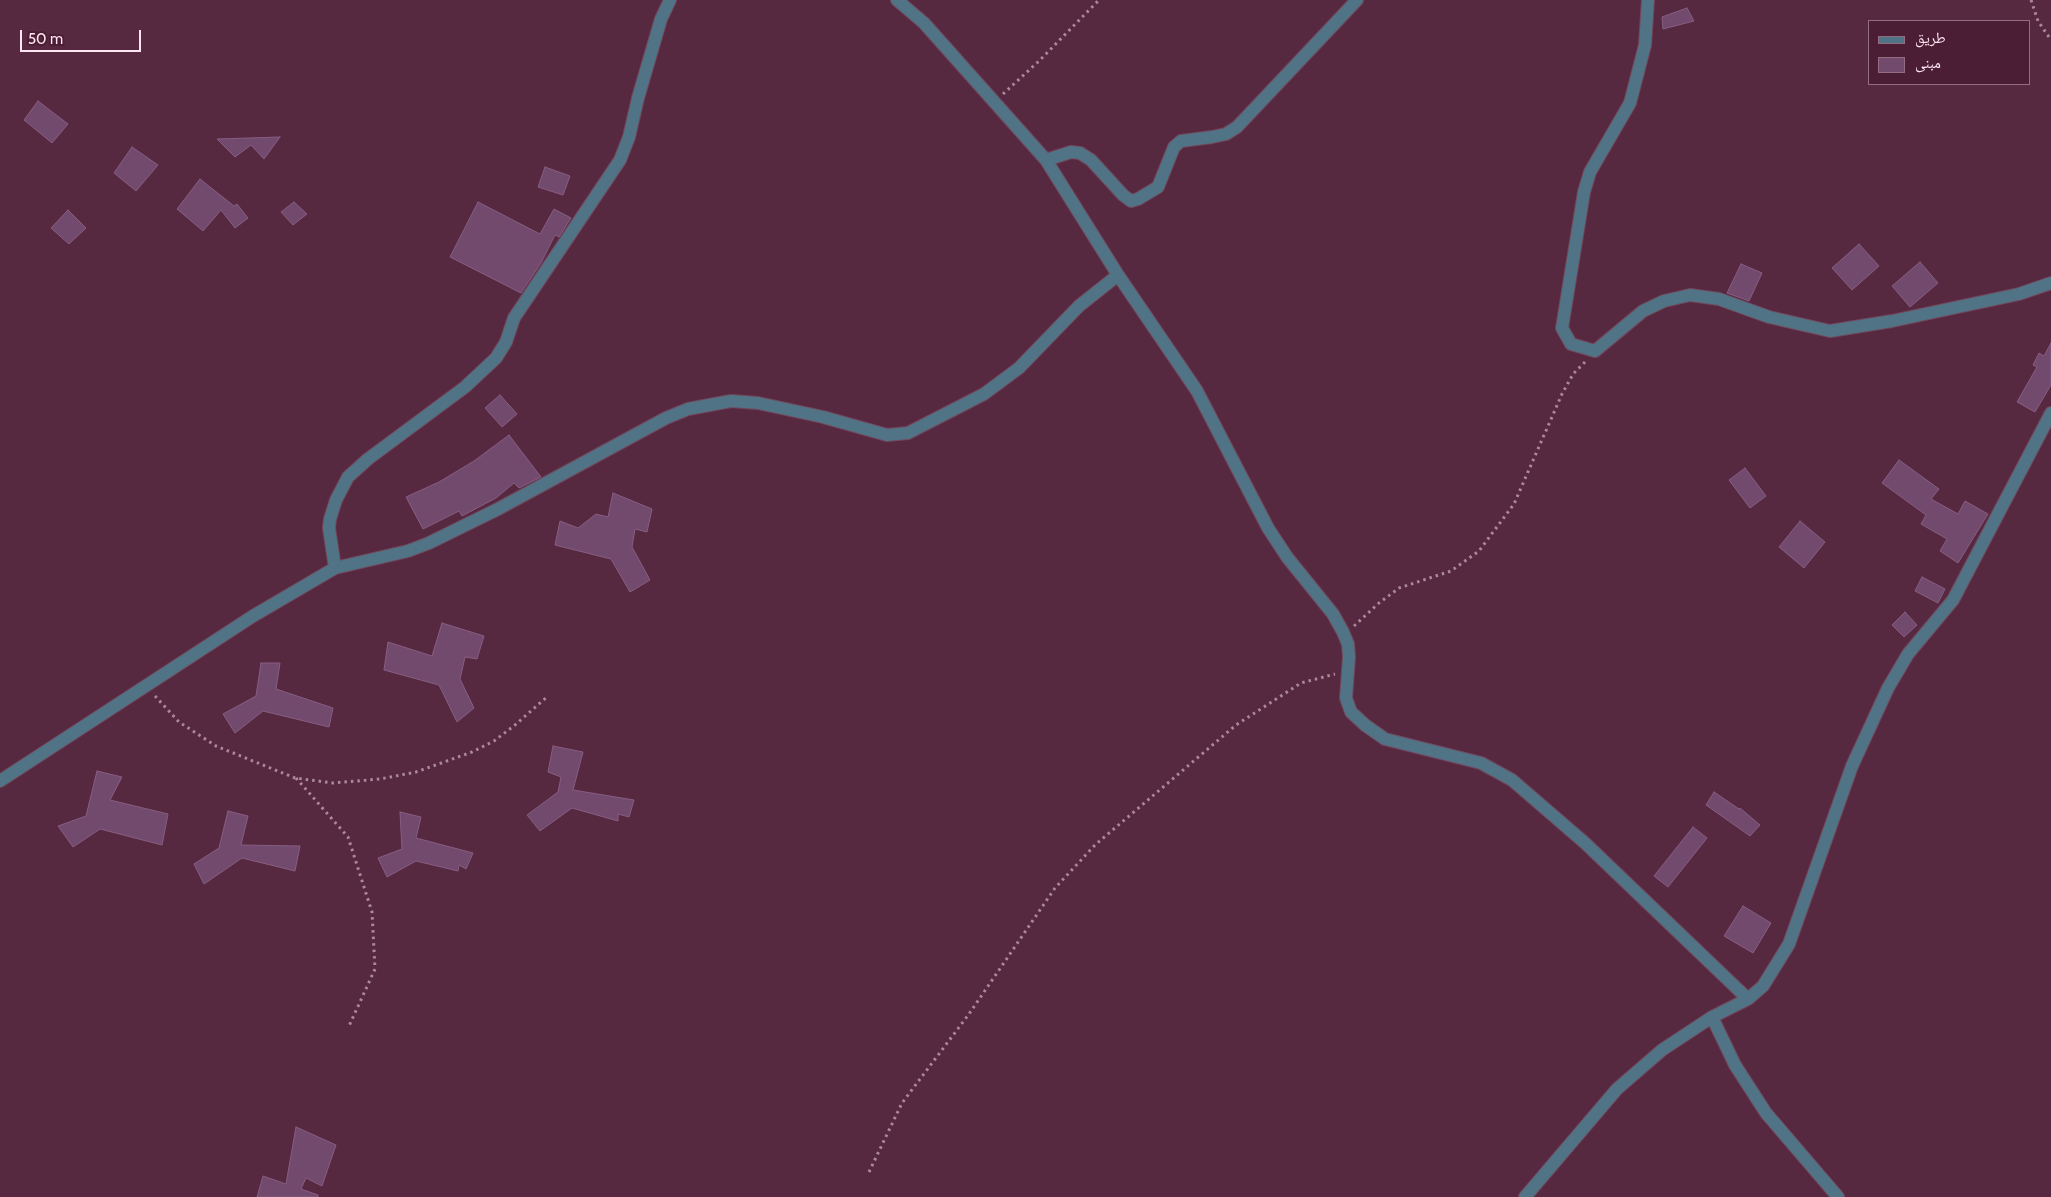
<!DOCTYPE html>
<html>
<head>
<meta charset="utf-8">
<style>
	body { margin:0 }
	#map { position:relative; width:2051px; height:1197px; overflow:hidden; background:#572940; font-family:Cabin,"Noto Naskh Arabic",sans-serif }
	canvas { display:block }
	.legend { position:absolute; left:1868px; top:20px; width:162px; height:65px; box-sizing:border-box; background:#4c1e35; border:1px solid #936e80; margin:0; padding:6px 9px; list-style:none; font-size:15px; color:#fee6f0 }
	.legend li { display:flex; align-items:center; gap:10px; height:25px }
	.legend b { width:25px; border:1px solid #936e80 }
	.scale { position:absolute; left:20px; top:30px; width:121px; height:22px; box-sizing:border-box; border:2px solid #fee6f0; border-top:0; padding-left:6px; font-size:15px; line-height:18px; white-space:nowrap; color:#fee6f0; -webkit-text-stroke:4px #4c1e35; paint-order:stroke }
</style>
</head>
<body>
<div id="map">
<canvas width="2051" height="1197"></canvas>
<ul class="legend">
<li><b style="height:6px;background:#507385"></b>طريق</li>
<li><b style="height:14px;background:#724a6d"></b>مبنى</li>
</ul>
<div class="scale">50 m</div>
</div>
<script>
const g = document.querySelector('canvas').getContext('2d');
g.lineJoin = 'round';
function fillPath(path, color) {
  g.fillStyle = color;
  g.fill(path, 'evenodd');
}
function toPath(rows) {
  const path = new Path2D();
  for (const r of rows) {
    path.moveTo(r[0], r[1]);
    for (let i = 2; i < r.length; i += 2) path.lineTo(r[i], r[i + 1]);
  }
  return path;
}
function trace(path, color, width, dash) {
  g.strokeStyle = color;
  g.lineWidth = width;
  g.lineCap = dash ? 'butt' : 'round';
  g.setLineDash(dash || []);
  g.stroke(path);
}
const building = toPath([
	[1687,8,1694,21,1663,29,1662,17,1687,8],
	[38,101,68,124,52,143,24,120,38,101],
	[280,137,264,159,251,145,235,157,217,139,280,137],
	[132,147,158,165,136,191,114,173,132,147],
	[545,167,570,176,563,195,538,187,545,167],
	[200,179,234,206,237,204,248,218,235,228,221,210,203,231,177,209,200,179],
	[294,202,307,214,293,225,281,212,294,202],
	[478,202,540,234,554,209,571,218,559,237,555,235,541,263,521,293,450,257,478,202],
	[68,210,86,228,69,244,51,228,68,210],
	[1859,244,1879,266,1852,290,1832,268,1859,244],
	[1920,262,1938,283,1910,307,1892,286,1920,262],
	[1741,264,1762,273,1749,301,1727,293,1741,264],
	[2051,343,2051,385,2035,412,2017,402,2037,367,2033,365,2039,353,2044,356,2051,343],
	[500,395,517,414,502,427,485,408,500,395],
	[509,435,541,477,519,488,514,483,496,498,462,516,459,511,423,529,406,497,439,482,474,461,509,435],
	[1899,460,1939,489,1931,499,1958,514,1965,501,1988,514,1958,563,1940,551,1947,539,1921,524,1926,515,1882,483,1899,460],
	[1745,468,1766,496,1750,508,1729,480,1745,468],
	[613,493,652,509,647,532,635,529,632,547,650,580,630,592,611,559,555,545,560,521,578,528,596,514,608,517,613,493],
	[1800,521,1825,542,1804,568,1779,547,1800,521],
	[1922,577,1945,589,1938,603,1915,591,1922,577],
	[1905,612,1917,625,1904,637,1892,625,1905,612],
	[442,623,484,636,477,659,465,657,460,679,474,708,457,722,439,685,384,670,388,642,432,656,442,623],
	[261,663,280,663,276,689,333,708,329,727,263,711,235,733,223,714,256,696,261,663],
	[553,746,583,752,573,790,634,800,629,817,618,814,618,821,572,808,540,831,527,815,558,792,561,777,548,772,553,746],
	[97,771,122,777,110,800,168,814,162,845,100,829,73,847,58,826,86,816,97,771],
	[1714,792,1739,809,1740,808,1760,825,1750,836,1706,805,1714,792],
	[228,811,248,816,241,845,300,846,295,871,242,858,204,884,194,864,219,848,228,811],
	[400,812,421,817,416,838,473,853,466,869,459,865,458,871,416,861,387,877,378,858,402,849,400,812],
	[1693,827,1707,838,1668,887,1654,876,1693,827],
	[1743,906,1771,923,1753,953,1724,936,1743,906],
	[296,1127,336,1145,322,1186,306,1178,301,1189,318,1195,318,1197,257,1197,263,1176,286,1184,296,1127]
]);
const path = toPath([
	[2031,0,2038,21,2051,40],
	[1003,94,1039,61,1099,0],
	[1354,626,1379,603,1399,588,1451,571,1479,551,1514,504,1562,394,1573,374,1585,362],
	[155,696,179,722,216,746,295,778,333,783,380,779,416,772,472,752,494,741,515,725,548,696],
	[296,778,348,837,372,912,375,969,349,1026],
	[869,1172,902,1103,969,1014,1055,888,1095,845,1236,725,1301,683,1335,674]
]);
const minor = toPath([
	[897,0,924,23,1046,160,1118,275],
	[1648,0,1645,45,1630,103,1590,172,1584,192,1562,328,1571,344,1595,351,1643,311,1664,301,1690,295,1719,299,1769,317,1830,331,1892,321,2019,294,2051,283],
	[1046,160,1071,152,1080,153,1091,160,1123,195,1131,201,1138,199,1158,187,1174,147,1181,141,1212,137,1226,134,1237,127,1357,0],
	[335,568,329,528,330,519,336,500,348,477,368,459,465,387,496,358,506,342,514,318,620,160,629,137,638,98,661,19,670,0],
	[0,781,253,616,335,568,408,551,429,543,498,509,666,418,688,409,731,401,758,403,823,417,887,435,908,433,984,394,1019,368,1079,306,1118,275,1197,391,1268,528,1287,557,1333,614,1343,632,1348,644,1349,657,1346,698,1351,712,1365,725,1385,739,1481,763,1512,780,1585,843,1748,999,1763,986,1789,944,1852,766,1888,688,1908,654,1953,600,2051,413],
	[1712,1017,1735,1065,1766,1113,1838,1197],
	[1525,1197,1617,1089,1662,1050,1712,1017,1748,999]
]);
fillPath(building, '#724a6d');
trace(building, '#875e82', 1);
trace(minor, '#72475c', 14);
trace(path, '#ab8999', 3, [2.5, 4]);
trace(minor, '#507385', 12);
</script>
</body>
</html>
